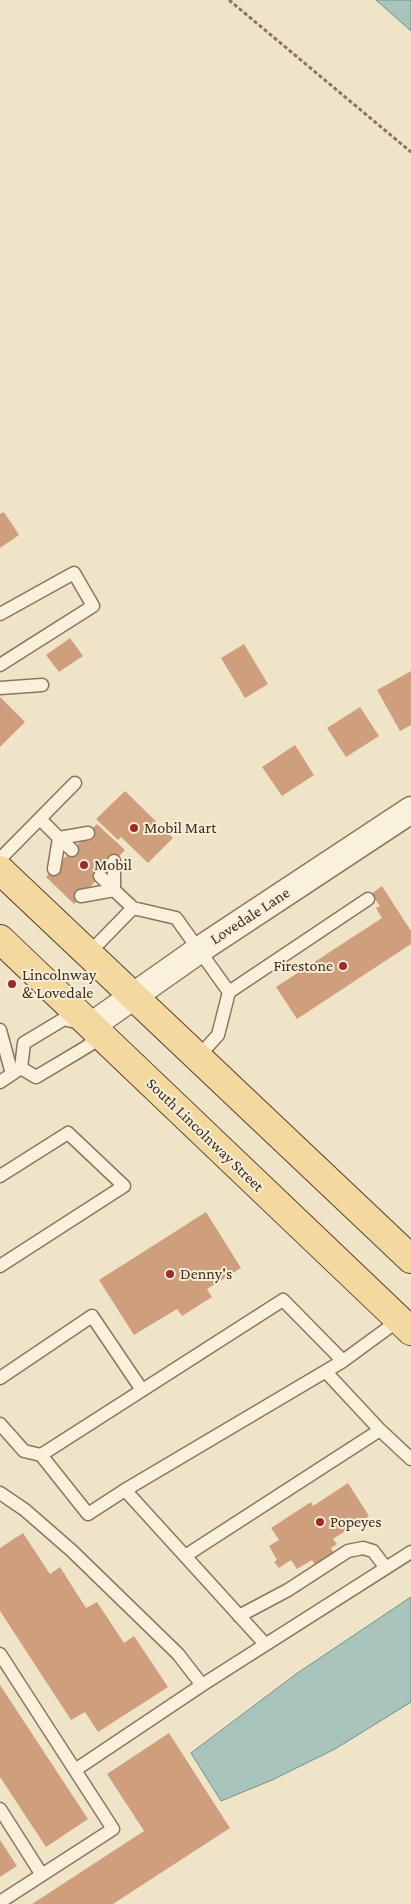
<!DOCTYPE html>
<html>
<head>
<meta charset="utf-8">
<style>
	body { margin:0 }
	canvas { display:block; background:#f0e4c8 }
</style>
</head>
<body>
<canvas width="411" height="1904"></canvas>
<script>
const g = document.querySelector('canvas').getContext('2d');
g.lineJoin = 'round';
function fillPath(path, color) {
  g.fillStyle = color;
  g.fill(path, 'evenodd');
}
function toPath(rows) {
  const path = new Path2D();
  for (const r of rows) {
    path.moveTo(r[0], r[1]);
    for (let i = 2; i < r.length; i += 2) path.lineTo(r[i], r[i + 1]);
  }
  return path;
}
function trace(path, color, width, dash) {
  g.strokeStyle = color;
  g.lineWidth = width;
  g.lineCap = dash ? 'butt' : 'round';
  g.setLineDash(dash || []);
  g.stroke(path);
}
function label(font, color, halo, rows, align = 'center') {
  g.font = font + ' "Crimson Pro",serif';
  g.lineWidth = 4;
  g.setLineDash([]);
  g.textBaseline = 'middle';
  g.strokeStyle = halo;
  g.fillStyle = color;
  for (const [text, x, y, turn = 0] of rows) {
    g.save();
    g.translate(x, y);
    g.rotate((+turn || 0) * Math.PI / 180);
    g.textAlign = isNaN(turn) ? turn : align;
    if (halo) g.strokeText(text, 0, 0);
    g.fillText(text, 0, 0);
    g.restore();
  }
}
const water = toPath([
	[376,0,411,0,411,31,376,0],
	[411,1597,411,1702,335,1749,272,1780,221,1801,191,1753,296,1674,411,1597]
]);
const building = toPath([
	[4,512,19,535,0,548,0,514],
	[70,638,83,656,59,672,46,655],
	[244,644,268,684,245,698,221,658],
	[411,671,411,725,400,731,377,690],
	[0,697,25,722,0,747],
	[360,707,379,736,346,757,327,728],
	[295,745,314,775,282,796,262,767],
	[125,791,173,838,148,863,121,837,118,840,96,819],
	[97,824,125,850,74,904,46,877],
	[382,886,411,931,411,944,297,1019,276,987,382,918,376,908,380,906,371,894],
	[206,1212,241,1268,207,1289,212,1297,182,1316,177,1309,134,1335,99,1280],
	[348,1483,369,1516,333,1539,337,1544,331,1548,334,1553,315,1565,312,1560,297,1569,291,1560,279,1568,274,1562,277,1560,269,1546,279,1540,271,1528,311,1502,313,1506],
	[23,1533,50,1574,60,1567,86,1608,97,1602,124,1643,134,1636,168,1687,98,1732,85,1712,71,1720,0,1611,0,1548],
	[0,1685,88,1819,46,1847,0,1777],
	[169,1733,230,1828,113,1904,32,1904,144,1831,107,1774],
	[0,1840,17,1866,0,1877]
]);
const path = toPath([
	[229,0,411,152]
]);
const service = toPath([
	[0,614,74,573,93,606,0,665],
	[0,688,42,685],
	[40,819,59,838,88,833],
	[59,838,72,850],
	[0,859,75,783],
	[114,861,114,890,133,908,176,918,229,992,368,899],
	[54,869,59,838],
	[100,876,114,890],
	[81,896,114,890],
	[89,953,133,908],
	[0,1030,12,1074],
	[197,1058,218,1035,229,992],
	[0,1082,21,1068,24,1043,64,1019,91,1026,91,1044,78,1052,36,1077,21,1068],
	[0,1176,68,1133,124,1186,0,1266],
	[326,1372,380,1430],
	[0,1378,92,1316,142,1390],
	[0,1424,24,1451,41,1455],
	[125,1490,88,1514,41,1455,283,1300,343,1361],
	[0,1493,25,1510,72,1551,178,1654,202,1685,411,1552],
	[185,1556,380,1430,411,1459],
	[239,1616,288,1590,348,1551,363,1548,373,1551,386,1568],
	[265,1644,125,1490,343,1361,399,1320],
	[0,1654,113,1829,0,1902],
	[75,1770,202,1685],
	[0,1809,42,1875]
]);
const minor = toPath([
	[91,1026,199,950,411,810]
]);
const primary = toPath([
	[0,870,411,1259],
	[0,939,411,1331]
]);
const markers = [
	[134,828,5,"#9e2a2b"],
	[84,865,5,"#9e2a2b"],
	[343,966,5,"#9e2a2b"],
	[12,984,5,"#9e2a2b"],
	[170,1274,5,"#9e2a2b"],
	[320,1522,5,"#9e2a2b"]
];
const poiNames = [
	["Mobil Mart",144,828],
	["Mobil",94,865],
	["Firestone",333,966,"right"],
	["Lincolnway",22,975],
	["& Lovedale",22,993],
	["Denny's",180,1274],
	["Popeyes",330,1522]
];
const streetNames = [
	["Lovedale Lane",250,916,-33],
	["South Lincolnway Street",205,1135,44]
];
fillPath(water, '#a9c4bc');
trace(water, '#6f938a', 1);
fillPath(building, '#cf9f7d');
trace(service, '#8d765c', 15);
trace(minor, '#8d765c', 29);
trace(primary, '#5b4430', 30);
trace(path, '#8d765c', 3, [4, 2.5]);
trace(service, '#faf1dc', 12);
trace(minor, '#faf1dc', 26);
trace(primary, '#f3d9a0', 28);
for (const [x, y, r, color] of markers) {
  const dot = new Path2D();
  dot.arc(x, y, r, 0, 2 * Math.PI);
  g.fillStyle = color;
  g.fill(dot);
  trace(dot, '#f7eed8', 2);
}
label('16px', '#3d2e20', '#f7eed8', poiNames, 'left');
label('16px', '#3d2e20', '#f7eed8', streetNames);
</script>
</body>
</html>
